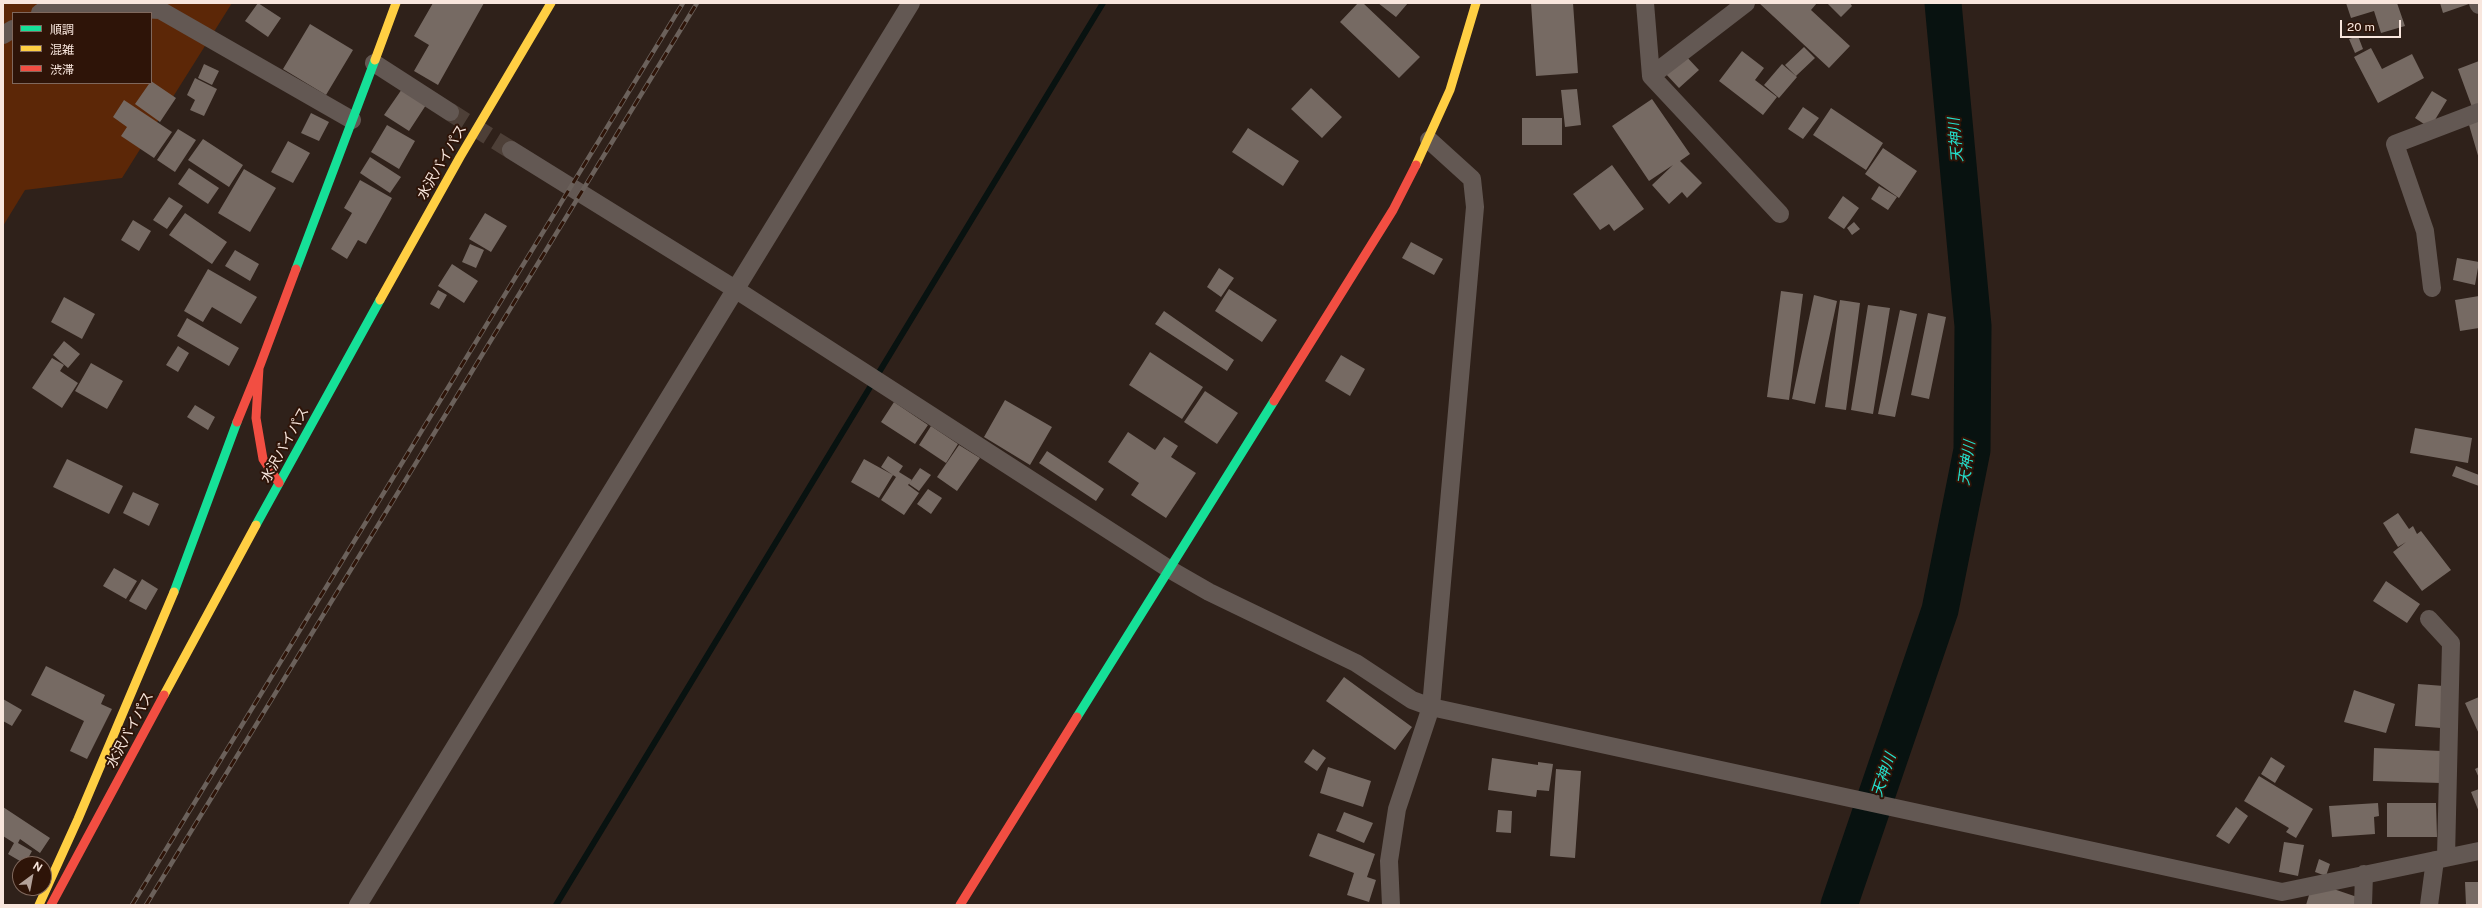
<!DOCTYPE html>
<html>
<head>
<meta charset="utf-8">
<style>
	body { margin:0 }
	#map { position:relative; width:2482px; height:908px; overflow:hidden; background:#2f211a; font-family:"Public Sans","Noto Sans JP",sans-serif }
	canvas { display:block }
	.frame { position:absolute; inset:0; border:4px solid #f8e6dd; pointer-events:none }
	.legend { position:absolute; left:12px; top:12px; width:140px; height:72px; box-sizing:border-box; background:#2e1408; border:1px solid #7f685d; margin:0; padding:5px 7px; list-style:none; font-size:12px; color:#f8e6dd }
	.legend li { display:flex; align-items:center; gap:8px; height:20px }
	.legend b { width:20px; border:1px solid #7f685d }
	.north { position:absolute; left:12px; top:856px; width:40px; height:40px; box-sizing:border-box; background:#2e1408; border:1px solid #7f685d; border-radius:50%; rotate:32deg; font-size:11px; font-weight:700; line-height:16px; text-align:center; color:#f8e6dd }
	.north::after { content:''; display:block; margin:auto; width:14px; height:18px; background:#b2a199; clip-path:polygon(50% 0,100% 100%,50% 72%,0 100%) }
	.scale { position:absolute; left:2340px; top:20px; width:61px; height:18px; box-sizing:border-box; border:2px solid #f8e6dd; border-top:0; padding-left:5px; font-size:12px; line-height:14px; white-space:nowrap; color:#f8e6dd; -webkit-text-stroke:3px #2e1408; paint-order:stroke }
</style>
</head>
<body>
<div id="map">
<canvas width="2482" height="908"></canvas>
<div class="frame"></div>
<ul class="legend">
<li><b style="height:5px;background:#16e098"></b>順調</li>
<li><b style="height:5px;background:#ffcf43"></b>混雑</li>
<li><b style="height:5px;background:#f24e42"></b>渋滞</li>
</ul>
<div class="north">N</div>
<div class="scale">20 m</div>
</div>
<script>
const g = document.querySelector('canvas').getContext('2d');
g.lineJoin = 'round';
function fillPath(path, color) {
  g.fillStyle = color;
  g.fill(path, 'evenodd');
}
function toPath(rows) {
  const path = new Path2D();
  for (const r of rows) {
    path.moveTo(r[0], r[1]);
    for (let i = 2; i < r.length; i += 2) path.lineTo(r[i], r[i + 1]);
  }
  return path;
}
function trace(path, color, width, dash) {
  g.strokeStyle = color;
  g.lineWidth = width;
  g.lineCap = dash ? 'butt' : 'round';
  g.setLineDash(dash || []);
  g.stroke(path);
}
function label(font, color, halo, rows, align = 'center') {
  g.font = font + ' "Public Sans","Noto Sans JP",sans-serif';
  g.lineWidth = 4;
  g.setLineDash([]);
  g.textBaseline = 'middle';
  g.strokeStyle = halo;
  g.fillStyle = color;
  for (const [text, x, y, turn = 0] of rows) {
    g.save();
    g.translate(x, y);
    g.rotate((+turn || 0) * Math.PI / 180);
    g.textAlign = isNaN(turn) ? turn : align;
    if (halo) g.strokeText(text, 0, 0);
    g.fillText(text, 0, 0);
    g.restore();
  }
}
const green = toPath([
	[3,3,232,3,122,178,25,190,3,226],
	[13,13,151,13,151,83,13,83]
]);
const stream = toPath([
	[556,905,1103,3]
]);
const river = toPath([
	[1839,905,1940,610,1972,450,1973,326,1943,3]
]);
const building = toPath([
	[258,3,281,18,268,37,245,21],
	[433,3,484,3,438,85,414,71,429,45,414,36],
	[1358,3,1363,3,1420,57,1399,78,1340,22],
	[1378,3,1408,3,1396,17],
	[1531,3,1573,3,1578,73,1536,76],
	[1759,3,1817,3,1811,10,1850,46,1829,68],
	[1827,3,1850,3,1852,6,1841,17],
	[2346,3,2397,3,2405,26,2381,33,2374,11,2351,18],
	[2440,3,2469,3,2469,4,2443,13],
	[310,24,353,50,326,95,283,69],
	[2358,36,2363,49,2355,53,2349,39],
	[1804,47,1815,58,1796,76,1785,65],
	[2371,48,2382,69,2412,54,2424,78,2378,103,2354,57],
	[1742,51,1764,68,1755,80,1777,97,1763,115,1719,81],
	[1684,54,1699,70,1679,88,1664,72],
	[2479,61,2479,104,2472,107,2458,69],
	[204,64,219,71,212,85,198,78],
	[1782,64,1797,77,1779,98,1764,85],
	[195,78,217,89,204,116,190,110,195,100,187,95],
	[151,81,176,98,160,122,135,104],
	[1311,88,1342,117,1322,138,1291,109],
	[402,89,426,105,409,131,384,115],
	[1577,89,1581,125,1565,127,1561,90],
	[2432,91,2447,100,2430,128,2415,118],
	[1652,99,1690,154,1680,161,1702,183,1687,198,1682,192,1669,204,1652,185,1673,165,1649,181,1612,126],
	[124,100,172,132,154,158,121,136,127,127,113,117],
	[1803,107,1819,118,1803,139,1788,129],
	[1831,108,1883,143,1866,170,1813,135],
	[311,113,329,122,319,141,301,133],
	[2479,115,2479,159,2467,118],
	[1522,118,1562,118,1562,145,1522,145],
	[387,125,415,141,399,169,371,152],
	[1248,128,1299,161,1283,186,1232,152],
	[178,129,196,140,175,172,157,160],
	[203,139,243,165,229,187,188,160],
	[288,141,310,153,293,183,271,172],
	[1883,148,1917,171,1899,198,1865,174],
	[370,157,401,177,390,193,360,173],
	[1612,165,1644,209,1614,231,1609,224,1600,230,1573,194],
	[189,168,219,188,208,204,178,184],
	[244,169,276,188,250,232,218,213],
	[360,180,392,198,366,244,358,240,347,259,331,249,352,213,344,208],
	[1879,186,1897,197,1888,210,1871,199],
	[1843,196,1859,208,1844,229,1828,218],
	[169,197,183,206,167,229,153,220],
	[185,213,227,242,212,264,169,235],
	[485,213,507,226,491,252,469,239],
	[133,220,151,231,139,251,121,240],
	[1854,222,1860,229,1852,235,1847,228],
	[1411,242,1443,259,1434,275,1402,258],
	[470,244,484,250,476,268,462,262],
	[235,250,259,264,250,281,225,266],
	[2457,258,2479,262,2475,285,2453,280],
	[452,264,478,281,464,303,438,286],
	[1219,268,1234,278,1221,297,1207,287],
	[208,269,257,297,241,324,212,307,203,322,184,311],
	[1229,289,1277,320,1262,342,1215,311],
	[438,290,447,295,439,309,430,304],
	[1781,291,1803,294,1789,400,1767,397],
	[1814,295,1837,301,1815,404,1792,399],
	[2479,296,2479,328,2460,331,2455,300],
	[64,297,95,314,82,339,51,322],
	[1840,300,1860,303,1846,410,1825,407],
	[1868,305,1890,308,1873,414,1851,410],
	[1900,310,1917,314,1895,417,1878,414],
	[1164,311,1234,360,1227,371,1155,324],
	[1928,313,1946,317,1929,399,1911,395],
	[187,318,239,348,229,366,177,336],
	[64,341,80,354,68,368,53,355],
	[178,346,189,353,178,372,166,365],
	[1150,352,1203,387,1182,419,1129,385],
	[1341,355,1365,369,1350,396,1325,381],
	[52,358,64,365,60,371,78,383,62,408,32,388],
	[91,363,123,381,107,409,75,391],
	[1205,391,1238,413,1217,444,1184,422],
	[1005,400,1052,427,1030,465,984,437],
	[894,402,928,425,915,444,881,422],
	[195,405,215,417,208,430,187,417],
	[931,426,958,444,946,463,919,445],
	[2415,428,2472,438,2468,463,2410,453],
	[1128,432,1155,450,1164,437,1178,446,1171,457,1196,473,1166,518,1131,495,1139,483,1108,462],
	[959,445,980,458,957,491,937,477],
	[1047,451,1104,489,1096,501,1039,463],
	[888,456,903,466,899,472,912,480,908,485,919,493,904,515,881,500,896,477,881,467],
	[67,459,123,486,109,514,53,487],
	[864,459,893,475,879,498,851,482],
	[2456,466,2479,475,2479,486,2452,476],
	[920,468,931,475,919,491,909,484],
	[928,489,942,498,931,514,917,504],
	[133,492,159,504,149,526,123,513],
	[2398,513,2409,529,2413,526,2417,534,2421,531,2451,570,2422,591,2393,552,2406,542,2398,547,2383,523],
	[114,568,137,581,126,599,103,586],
	[142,579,158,589,146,610,129,601],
	[2386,581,2420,604,2407,623,2373,601],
	[46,666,105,695,101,704,112,709,87,759,70,751,84,721,31,695],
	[1344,677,1412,727,1395,750,1326,701],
	[2418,684,2444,686,2441,728,2415,726],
	[2354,690,2395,704,2386,733,2344,722],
	[2479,697,2479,734,2465,703],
	[3,699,22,710,12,726,3,721],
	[2374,748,2442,751,2441,783,2373,781],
	[1313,749,1326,758,1317,771,1304,762],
	[2271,757,2285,766,2275,783,2261,774],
	[1492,758,1538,765,1538,762,1553,764,1549,791,1537,790,1536,797,1488,790],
	[1328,767,1371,781,1363,807,1320,793],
	[2479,767,2479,778,2475,769],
	[1556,769,1581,771,1575,858,1550,856],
	[2259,776,2313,809,2296,838,2286,832,2289,828,2244,801],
	[2479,789,2479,812,2471,792],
	[2378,803,2379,816,2374,817,2375,834,2332,837,2329,806],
	[2387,803,2436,803,2437,837,2387,837],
	[3,807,50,838,40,853,20,839,18,843,32,851,25,864,8,854,14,843,3,836],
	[2236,807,2248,816,2229,844,2216,836],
	[1498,810,1512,811,1511,833,1496,832],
	[1344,812,1373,823,1364,843,1336,831],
	[1318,833,1375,854,1367,877,1376,880,1369,902,1347,895,1354,873,1309,856],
	[2284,842,2304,845,2298,876,2279,872],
	[2319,859,2330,864,2326,876,2315,872],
	[2313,882,2363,899,2361,905,2306,905],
	[2465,882,2479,882,2479,905,2466,905]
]);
const streetTunnel = toPath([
	[450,112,511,150]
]);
const street = toPath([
	[1645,3,1651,76,1780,214],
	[2478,3,2479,5],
	[40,13,53,5,160,10,352,120],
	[3,35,13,29],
	[374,63,450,112],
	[1651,76,1746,3],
	[511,150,735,289,1169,569,1209,592,1356,663,1412,700,1431,707,2282,892,2479,851],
	[2432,288,2425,231,2395,144,2479,112],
	[2429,619,2451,643,2446,857],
	[358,905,911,3],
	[1391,905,1389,861,1397,809,1431,707,1475,207,1472,179,1429,140],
	[2363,905,2364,874],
	[2429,905,2435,860]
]);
const fast = toPath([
	[296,269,375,60],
	[256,525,380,300],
	[174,592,237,422],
	[1077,717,1274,401]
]);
const slow = toPath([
	[375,60,396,3],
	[1416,165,1450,90,1476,3],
	[380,300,460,157,551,3],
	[164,695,256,525],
	[39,905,78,819,174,592]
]);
const jam = toPath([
	[1274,401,1393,210,1416,165],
	[237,422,259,368],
	[279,483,263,459,256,418,259,368,296,269],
	[51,905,164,695],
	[960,905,1077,717]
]);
const rail = toPath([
	[132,905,683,3],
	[146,905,697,3]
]);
const streetNames = [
	["水沢バイパス",442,162,-60],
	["水沢バイパス",285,445,-61],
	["水沢バイパス",130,730,-62]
];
const waterNames = [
	["天神川",1956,140,-95],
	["天神川",1967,463,-82],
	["天神川",1884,775,-71]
];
fillPath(green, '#5c2707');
trace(stream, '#081210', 6);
trace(river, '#081210', 37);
fillPath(building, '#766a63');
trace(streetTunnel, '#4d3f37', 18, [18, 9]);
trace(street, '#635853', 18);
trace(fast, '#16e098', 9);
trace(slow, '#ffcf43', 9);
trace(jam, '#f24e42', 9);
trace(rail, '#6b615b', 4.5);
trace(rail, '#2e1408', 3, [9]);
label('14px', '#f8e6dd', '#2e1408', streetNames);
label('italic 15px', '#24e0cd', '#2e1408', waterNames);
</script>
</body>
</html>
